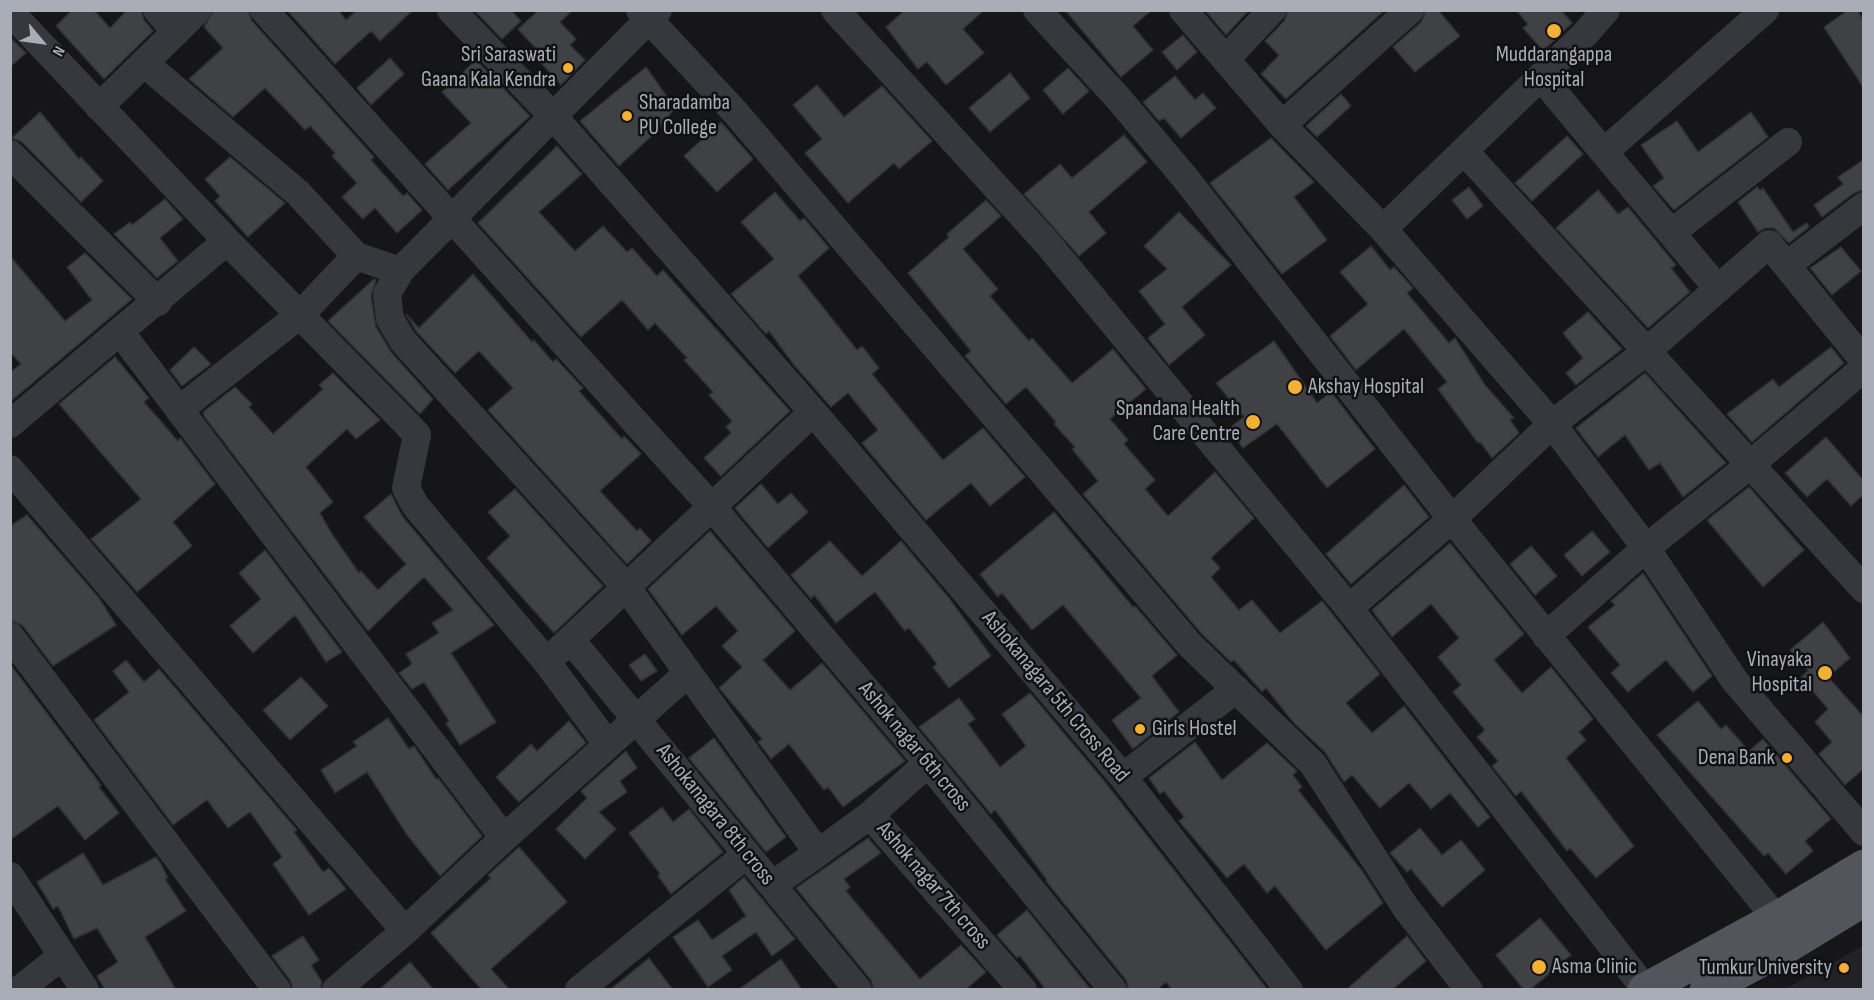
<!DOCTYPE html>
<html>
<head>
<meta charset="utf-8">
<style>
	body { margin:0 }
	#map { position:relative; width:1874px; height:1000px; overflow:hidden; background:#161618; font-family:"Sofia Sans Condensed",sans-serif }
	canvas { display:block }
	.frame { position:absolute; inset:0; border:12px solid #a8adb8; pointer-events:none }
	.north { position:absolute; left:12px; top:12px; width:60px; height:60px; -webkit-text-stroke:4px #111113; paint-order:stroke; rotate:119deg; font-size:16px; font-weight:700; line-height:24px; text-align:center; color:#a8adb8 }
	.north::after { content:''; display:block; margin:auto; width:21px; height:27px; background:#a8adb8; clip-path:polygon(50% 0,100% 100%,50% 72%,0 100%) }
</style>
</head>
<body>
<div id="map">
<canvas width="1874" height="1000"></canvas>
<div class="frame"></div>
<div class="north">N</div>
</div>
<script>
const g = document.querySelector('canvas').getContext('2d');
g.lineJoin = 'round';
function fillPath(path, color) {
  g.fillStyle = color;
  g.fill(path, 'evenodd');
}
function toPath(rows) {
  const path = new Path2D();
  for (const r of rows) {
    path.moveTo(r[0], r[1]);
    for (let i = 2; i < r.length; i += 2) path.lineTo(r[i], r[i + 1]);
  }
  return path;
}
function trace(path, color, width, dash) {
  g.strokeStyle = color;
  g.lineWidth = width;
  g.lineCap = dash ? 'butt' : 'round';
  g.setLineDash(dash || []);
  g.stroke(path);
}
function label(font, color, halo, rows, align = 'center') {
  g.font = font + ' "Sofia Sans Condensed",sans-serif';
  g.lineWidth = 5;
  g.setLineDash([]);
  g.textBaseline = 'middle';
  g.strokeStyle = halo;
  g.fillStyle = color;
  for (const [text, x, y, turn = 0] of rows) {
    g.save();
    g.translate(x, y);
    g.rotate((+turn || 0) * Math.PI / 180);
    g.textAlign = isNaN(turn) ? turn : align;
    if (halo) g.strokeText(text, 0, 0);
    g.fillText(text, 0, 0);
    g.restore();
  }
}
const built = toPath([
	[1863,946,1863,989,1785,989]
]);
const building = toPath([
	[72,10,94,10,110,28,127,10,141,10,144,20,153,31,104,79,56,26,72,10],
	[214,10,248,10,252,21,374,157,371,160,403,196,407,193,422,210,397,233,375,208,363,219,342,197,357,183,332,156,335,153,310,126,305,130,265,88,233,117,189,79,223,48,204,27,214,10],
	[287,10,338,10,346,20,357,10,413,10,380,41,371,31,335,64,287,10],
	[474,10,511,10,521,21,502,39,474,10],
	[539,10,573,10,560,22,576,39,570,45,585,60,561,85,534,55,538,51,518,29,539,10],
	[905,10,984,10,963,29,984,53,946,85,927,62,918,69,886,27,905,10],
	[1065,10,1152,10,1133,26,1153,50,1121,77,1065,10],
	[1205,10,1249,10,1226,35,1205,10],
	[1288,10,1385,10,1286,99,1261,74,1279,55,1265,41,1284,21,1288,10],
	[1426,10,1438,10,1460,36,1415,72,1393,47,1421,22,1426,10],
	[1516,10,1561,10,1572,23,1543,51,1523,28,1528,24,1516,10],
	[1848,10,1857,10,1863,20,1863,87,1824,27,1848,10],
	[1183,35,1197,52,1177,70,1162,52,1183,35],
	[10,37,26,53,10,67,10,37],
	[390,58,404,74,371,105,357,88,390,58],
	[476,60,530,116,448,190,425,164,471,123,442,92,476,60],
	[646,67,675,108,658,130,619,166,580,121,646,67],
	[1068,68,1089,91,1063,114,1043,90,1068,68],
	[1010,73,1030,98,990,132,969,108,1010,73],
	[1175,76,1195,100,1203,93,1216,108,1181,138,1164,118,1159,121,1143,102,1175,76],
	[817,85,844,117,882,86,932,141,899,169,894,163,848,203,805,153,822,139,793,105,817,85],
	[1341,94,1351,106,1317,137,1306,126,1341,94],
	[40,112,79,159,81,157,103,181,81,202,22,142,12,138,40,112],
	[1751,112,1768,137,1674,210,1653,186,1664,178,1641,145,1677,121,1698,152,1751,112],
	[721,122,753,159,717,192,684,156,721,122],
	[1124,135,1147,162,1089,212,1106,233,1079,256,1024,194,1060,164,1072,178,1124,135],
	[1567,136,1583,154,1532,201,1515,183,1567,136],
	[1271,138,1314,182,1294,197,1327,240,1282,274,1210,183,1271,138],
	[557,146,582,174,539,212,575,251,603,226,627,252,632,248,657,276,663,270,790,411,721,476,704,458,731,433,726,427,732,421,709,395,713,392,684,360,687,358,655,323,648,330,622,300,581,337,478,223,557,146],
	[230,157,285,203,248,237,215,201,220,196,205,179,230,157],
	[1863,160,1863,190,1854,193,1822,217,1814,205,1843,184,1838,177,1863,160],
	[1469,187,1483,206,1467,219,1452,200,1469,187],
	[1757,187,1760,190,1763,188,1793,232,1807,223,1809,227,1789,243,1774,228,1765,228,1758,232,1738,202,1757,187],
	[1598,190,1618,214,1628,207,1676,265,1671,268,1690,292,1648,328,1556,228,1598,190],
	[775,192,800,221,804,218,829,248,798,276,857,350,862,346,879,368,872,374,943,460,983,428,1025,477,990,506,971,483,926,520,862,443,878,430,848,393,831,407,794,365,769,331,766,334,731,294,774,259,741,222,775,192],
	[165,199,183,219,160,238,178,261,157,278,114,234,130,222,132,225,165,199],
	[986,200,1001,216,963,249,998,289,990,296,1029,341,1032,338,1072,383,1113,349,1146,389,1110,419,1128,440,1124,444,1155,480,1145,489,1168,516,1215,472,1254,518,1211,558,1220,568,1211,577,1239,610,1252,600,1280,633,1322,601,1380,674,1346,703,1372,733,1404,706,1490,817,1478,827,1450,793,1431,809,1409,783,1380,808,1352,775,1344,782,1325,752,1294,723,1266,688,1262,692,1234,660,1231,662,1202,634,1083,494,1098,481,1072,449,1075,447,1054,424,1056,422,1026,387,1006,404,965,356,971,351,908,273,949,237,947,234,986,200],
	[1179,212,1231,265,1182,307,1205,335,1169,365,1148,338,1165,324,1139,291,1167,269,1144,246,1179,212],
	[1371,246,1390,270,1394,267,1413,288,1407,293,1449,343,1455,338,1485,385,1514,418,1510,420,1519,433,1492,458,1480,442,1478,443,1438,389,1447,382,1404,329,1356,370,1330,336,1368,304,1340,272,1371,246],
	[1841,247,1861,271,1832,295,1810,268,1841,247],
	[85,253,132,299,10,402,10,372,21,364,10,352,10,256,65,321,92,300,67,267,85,253],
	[473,274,532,342,534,340,553,362,556,359,583,388,579,391,622,439,624,436,641,454,600,491,637,531,640,528,651,541,627,564,488,410,513,388,479,351,455,373,416,331,406,314,419,328,473,274],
	[374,279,376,280,371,296,376,327,391,352,433,399,420,414,328,321,374,279],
	[1588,312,1622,349,1576,385,1566,373,1583,358,1563,333,1588,312],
	[1274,341,1317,403,1331,392,1375,449,1327,488,1277,424,1243,448,1229,428,1244,417,1216,383,1274,341],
	[194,347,211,364,182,386,170,370,194,347],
	[1831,347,1844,363,1752,442,1727,414,1773,379,1779,387,1831,347],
	[115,357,149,398,144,402,178,441,180,438,215,484,173,522,192,546,137,592,91,539,141,499,59,404,115,357],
	[333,373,380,420,356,439,347,429,306,467,333,502,320,513,332,534,359,573,361,571,378,590,406,564,364,517,391,494,402,516,494,625,451,653,496,722,460,745,446,723,449,721,424,682,412,689,399,673,412,664,406,654,439,633,432,623,453,610,424,577,368,631,204,416,203,412,235,387,252,404,249,407,273,434,323,389,319,385,333,373],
	[1645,373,1726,463,1683,497,1660,463,1649,470,1625,435,1598,457,1576,428,1645,373],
	[1826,437,1863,480,1863,495,1851,506,1827,479,1807,497,1785,473,1826,437],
	[761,484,778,504,791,493,808,512,768,548,735,508,761,484],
	[1404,485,1429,517,1351,584,1326,554,1404,485],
	[1749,487,1804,550,1763,587,1707,520,1749,487],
	[515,489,603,586,554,633,487,558,510,536,488,512,515,489],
	[1054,512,1133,607,1135,606,1177,655,1152,676,1179,712,1133,749,1112,720,1141,698,1063,605,1032,630,1002,593,998,597,980,574,1054,512],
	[27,515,99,598,116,625,53,666,23,626,10,620,10,526,27,515],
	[710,531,795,631,763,660,790,690,822,663,905,761,843,807,828,787,824,790,789,744,771,759,758,742,762,739,719,688,742,667,722,646,738,631,716,606,682,635,648,589,710,531],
	[1592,531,1610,552,1582,576,1564,555,1592,531],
	[830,541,862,576,901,541,949,598,991,656,949,688,933,667,937,664,909,628,905,631,875,592,836,623,814,595,811,599,791,575,830,541],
	[1450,543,1524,634,1494,660,1522,693,1551,667,1593,719,1579,732,1586,740,1566,758,1634,846,1596,878,1570,848,1567,851,1521,791,1516,796,1492,766,1498,761,1477,737,1485,730,1453,692,1461,685,1438,657,1459,638,1431,604,1392,637,1372,610,1450,543],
	[1531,546,1557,576,1535,595,1510,564,1531,546],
	[265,550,342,652,326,662,295,615,253,653,230,626,261,599,239,573,265,550],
	[1643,573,1712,676,1693,692,1666,660,1628,692,1611,673,1620,665,1588,627,1615,605,1611,601,1643,573],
	[1823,622,1850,658,1828,677,1863,716,1863,769,1845,785,1819,754,1832,742,1815,722,1828,709,1801,677,1808,671,1790,650,1823,622],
	[645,654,657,671,641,681,629,665,645,654],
	[126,660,144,682,159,669,297,830,294,832,323,872,329,868,346,889,309,915,273,864,282,857,250,812,228,828,207,800,173,825,94,720,129,692,113,671,126,660],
	[10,664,101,785,99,787,119,813,85,840,58,806,10,840,10,664],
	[301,677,328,706,290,740,263,710,301,677],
	[1030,693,1105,782,1268,990,1172,990,1166,982,1157,990,1129,990,1126,980,1046,881,1047,880,995,810,991,814,919,727,959,698,975,719,968,724,1000,767,1026,746,1002,714,1030,693],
	[1698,701,1721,729,1726,725,1749,751,1763,739,1831,819,1805,841,1813,851,1786,874,1768,853,1764,856,1657,735,1698,701],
	[388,718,409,749,414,746,436,779,438,778,482,836,440,876,407,835,367,772,335,793,321,770,357,746,353,742,388,718],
	[569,721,586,743,519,802,496,777,531,744,537,751,569,721],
	[714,738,786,837,766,852,689,758,714,738],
	[1195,742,1222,780,1267,743,1297,771,1293,775,1302,787,1298,790,1363,872,1383,903,1326,950,1275,886,1267,893,1244,864,1227,878,1179,821,1184,817,1164,791,1160,794,1149,778,1195,742],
	[626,751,637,768,620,781,627,792,599,812,616,829,585,859,556,829,587,798,581,791,626,751],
	[662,807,673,822,689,809,723,852,671,894,658,876,660,874,629,833,662,807],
	[1420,828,1442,855,1461,840,1485,870,1442,907,1411,869,1407,872,1390,853,1420,828],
	[868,838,881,853,844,879,850,887,846,891,920,979,961,945,986,972,965,990,874,990,871,980,796,888,868,838],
	[519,847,567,902,491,969,510,990,482,990,431,933,491,878,488,875,519,847],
	[83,853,103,885,156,857,161,864,168,878,165,879,186,911,145,937,176,990,105,990,97,976,118,962,97,928,74,939,58,906,53,909,37,882,83,853],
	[744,877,795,939,772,956,756,932,722,956,732,970,708,987,673,937,698,920,712,940,746,916,729,890,744,877],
	[1027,910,1091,990,1046,990,1020,956,1017,958,997,935,1027,910],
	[1540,918,1571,955,1530,990,1524,990,1496,955,1540,918],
	[303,936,319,960,311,965,322,982,320,990,293,990,290,980,272,956,303,936],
	[1407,936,1426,961,1392,990,1346,990,1407,936],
	[649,958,673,990,610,990,649,958],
	[781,959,802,990,738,990,781,959],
	[410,962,434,990,379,990,410,962]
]);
const minor = toPath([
	[157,10,176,32],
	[264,10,712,507,928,763,1113,990],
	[451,10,553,116,813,412,1123,777,1289,990],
	[640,10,735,112,1190,645,1313,764,1406,908,1469,990],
	[658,10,400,271,387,294,390,319,403,341,627,588,818,853,870,815],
	[835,10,1048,244,1349,608,1646,990],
	[1037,10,1118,98,1186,179,1452,519,1776,918],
	[1183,10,1282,125,1383,229,1552,424,1646,548,1735,681,1864,832],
	[10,12,227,241,407,424,417,435,406,488,415,505,546,661,608,745],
	[1226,59,1272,10],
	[144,63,298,193,356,256,400,271],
	[1541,77,1718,289],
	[99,107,198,10],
	[1282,125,1410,10],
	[1464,151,1864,589],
	[1604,152,1765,10],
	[10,154,158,302],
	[1383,229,1585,34,1606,10],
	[1671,233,1788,142],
	[1787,265,1864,206],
	[121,333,504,838],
	[179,410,301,314,356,256],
	[10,424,227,241],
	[10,469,405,931],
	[1349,608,1452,519,1552,424,1647,351,1769,244,1864,361],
	[10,636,277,990],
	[1546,636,1646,548,1751,464,1864,368],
	[571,640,858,990],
	[556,653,813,412],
	[928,763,870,815,1023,990],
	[1123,777,1236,689],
	[10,876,85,990],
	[772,885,818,853],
	[19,990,62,956],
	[336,990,405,931,504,838,688,673],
	[579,990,747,854]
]);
const major = toPath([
	[1644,990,1789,911,1864,866],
	[1706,990,1790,945,1864,900]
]);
const markers = [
	[1554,31,8,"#f2b134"],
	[568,68,6,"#f2b134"],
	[627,116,6,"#f2b134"],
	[1295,387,8,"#f2b134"],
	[1253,422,8,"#f2b134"],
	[1825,673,8,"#f2b134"],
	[1140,729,6,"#f2b134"],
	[1787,758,6,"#f2b134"],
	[1539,967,8,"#f2b134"],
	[1844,968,6,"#f2b134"]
];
const poiNames = [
	["Sri Saraswati",556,55],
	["Gaana Kala Kendra",556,80],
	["Muddarangappa",1554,55,"center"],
	["Hospital",1554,80,"center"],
	["Sharadamba",639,103,"left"],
	["PU College",639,128,"left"],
	["Akshay Hospital",1308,387,"left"],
	["Spandana Health",1240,409],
	["Care Centre",1240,434],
	["Vinayaka",1812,660],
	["Hospital",1812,685],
	["Girls Hostel",1152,729,"left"],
	["Dena Bank",1775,758],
	["Asma Clinic",1552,967,"left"],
	["Tumkur University",1832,968]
];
const streetNames = [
	["Ashokanagara 5th Cross Road",1055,697,50],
	["Ashok nagar 6th cross",914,747,50],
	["Ashokanagara 8th cross",715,815,51],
	["Ashok nagar 7th cross",933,886,49]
];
fillPath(built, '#222225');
fillPath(building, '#404145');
trace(building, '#303034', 1.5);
trace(minor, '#37383d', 28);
trace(major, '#53555c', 33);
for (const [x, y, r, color] of markers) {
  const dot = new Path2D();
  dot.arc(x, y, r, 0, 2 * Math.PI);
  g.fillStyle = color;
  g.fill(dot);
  trace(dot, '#111113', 2);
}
label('22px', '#a8adb8', '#111113', poiNames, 'right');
label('22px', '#a8adb8', '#111113', streetNames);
</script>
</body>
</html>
